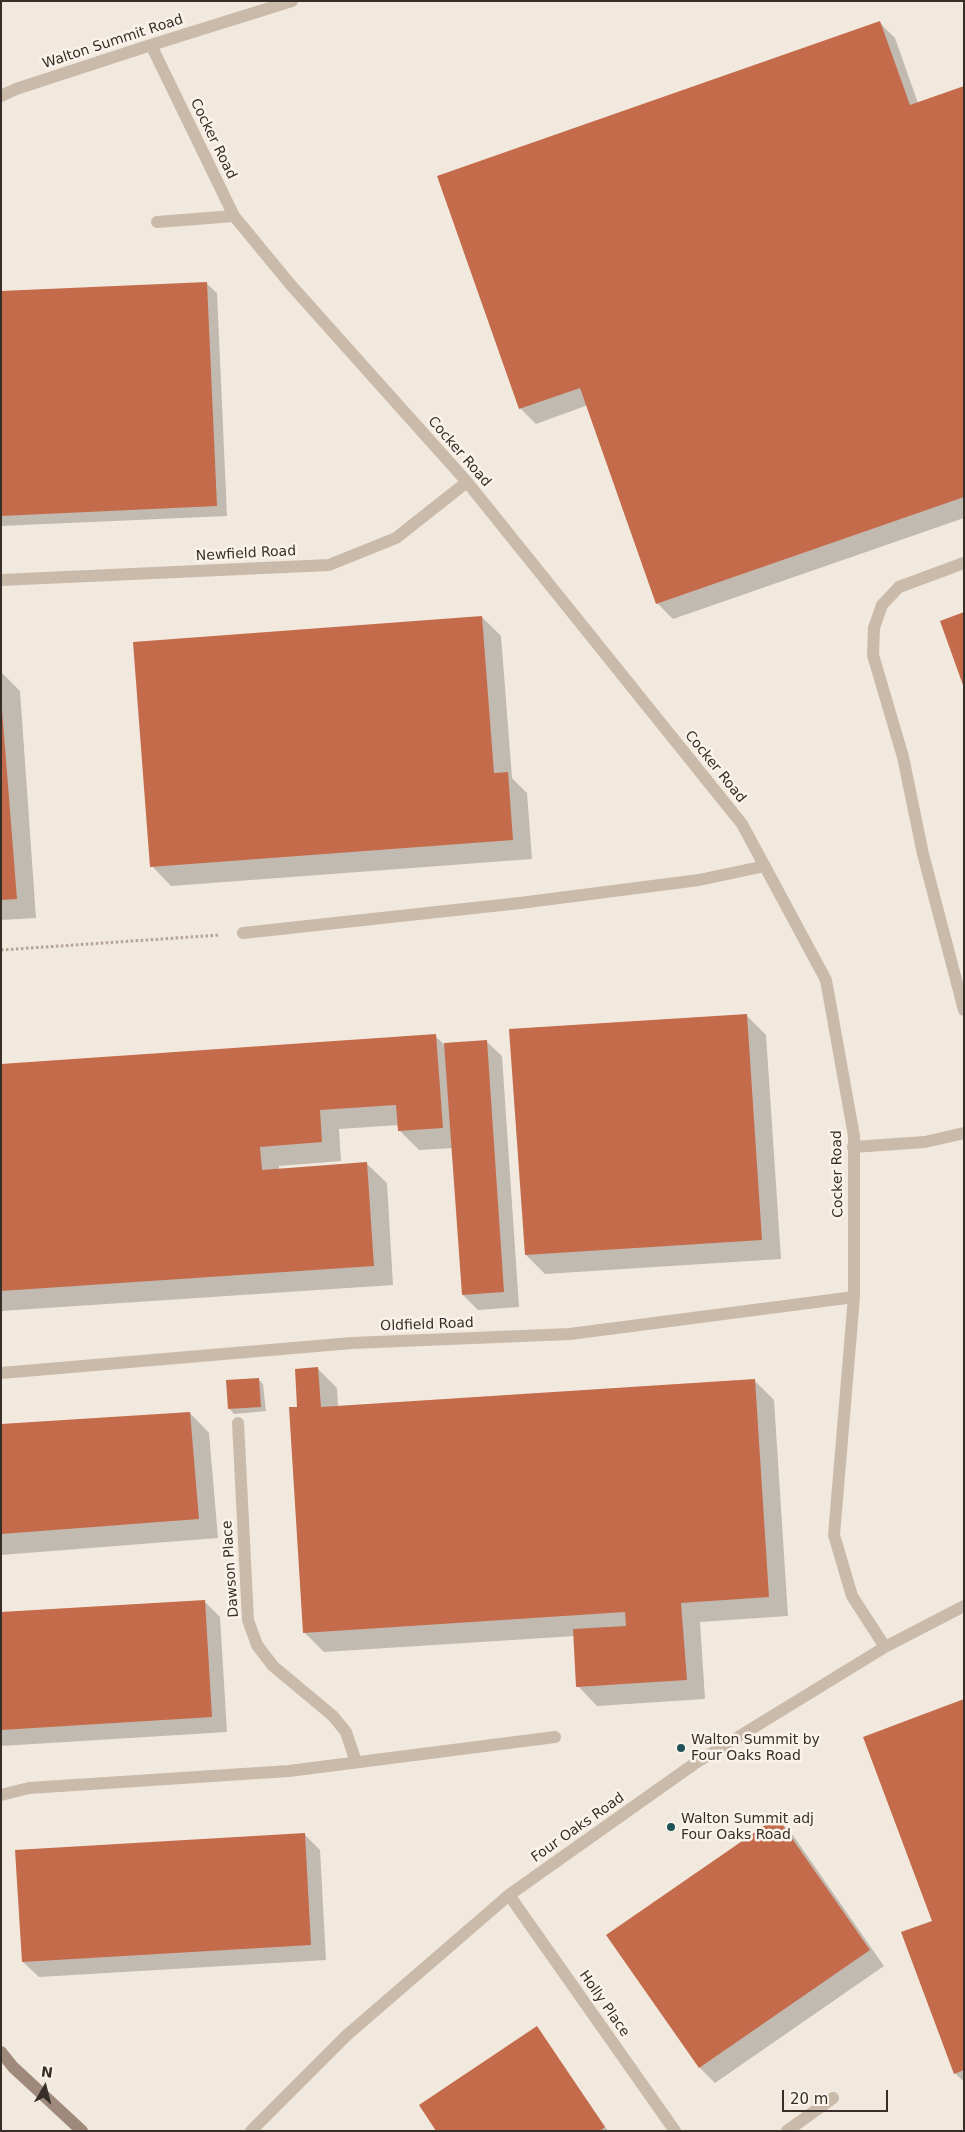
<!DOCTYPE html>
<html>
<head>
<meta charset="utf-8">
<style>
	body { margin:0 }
	#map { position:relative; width:965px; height:2132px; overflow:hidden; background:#f2e9de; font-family:"DejaVu Sans",sans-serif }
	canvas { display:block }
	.frame { position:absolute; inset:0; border:2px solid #382e29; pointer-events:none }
	.north { position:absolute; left:20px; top:2062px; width:50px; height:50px; -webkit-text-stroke:4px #faf3eb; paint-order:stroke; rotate:8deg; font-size:14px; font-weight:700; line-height:20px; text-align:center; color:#382e29 }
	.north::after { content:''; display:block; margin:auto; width:18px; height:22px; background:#382e29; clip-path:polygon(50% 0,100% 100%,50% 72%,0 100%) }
	.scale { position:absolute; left:782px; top:2090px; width:106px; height:22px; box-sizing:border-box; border:2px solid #382e29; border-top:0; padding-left:6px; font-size:15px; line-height:18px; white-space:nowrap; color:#382e29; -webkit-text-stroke:4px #faf3eb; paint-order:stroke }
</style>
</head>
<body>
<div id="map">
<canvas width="965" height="2132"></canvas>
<div class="frame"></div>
<div class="north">N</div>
<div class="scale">20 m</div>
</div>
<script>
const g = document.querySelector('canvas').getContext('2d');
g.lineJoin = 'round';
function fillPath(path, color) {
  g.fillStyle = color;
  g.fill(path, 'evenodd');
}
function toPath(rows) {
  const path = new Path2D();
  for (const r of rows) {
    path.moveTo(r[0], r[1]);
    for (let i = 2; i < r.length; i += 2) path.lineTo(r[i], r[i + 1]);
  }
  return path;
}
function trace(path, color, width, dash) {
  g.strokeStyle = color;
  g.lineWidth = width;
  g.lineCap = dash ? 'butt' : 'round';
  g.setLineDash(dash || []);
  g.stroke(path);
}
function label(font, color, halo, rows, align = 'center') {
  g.font = font + ' "DejaVu Sans",sans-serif';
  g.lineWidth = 5;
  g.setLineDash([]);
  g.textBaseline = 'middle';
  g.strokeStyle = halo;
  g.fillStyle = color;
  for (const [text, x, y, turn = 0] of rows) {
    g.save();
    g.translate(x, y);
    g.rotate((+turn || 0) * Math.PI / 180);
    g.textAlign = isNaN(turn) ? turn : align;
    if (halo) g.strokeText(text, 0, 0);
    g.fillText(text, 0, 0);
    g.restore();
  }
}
const shadow = toPath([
	[880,23,895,38,918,103,964,87,964,518,673,619,658,604,588,405,536,424,520,408],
	[206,283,217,293,227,516,1,526,1,292],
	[482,617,501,636,512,778,527,793,532,859,171,886,152,866],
	[1,672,20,691,36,918,1,920],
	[746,1015,766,1035,781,1259,545,1274,526,1255],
	[435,1036,446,1046,486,1041,502,1056,519,1307,478,1310,463,1295,453,1148,419,1150,399,1130,399,1125,339,1129,341,1161,279,1166,279,1170,367,1164,387,1183,393,1285,1,1311,1,1065],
	[318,1369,337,1388,338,1407,755,1381,774,1400,788,1616,700,1622,705,1699,597,1706,578,1686,575,1636,324,1652,304,1632,299,1408],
	[258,1379,263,1384,266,1411,234,1414,229,1408],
	[190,1413,209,1433,218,1538,1,1555,1,1425],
	[204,1601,220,1617,227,1732,1,1746,1,1614],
	[964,1701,964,2082,955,2073,934,1922],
	[777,1818,792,1834,884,1966,715,2083,700,2068],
	[304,1834,320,1850,326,1960,39,1977,23,1962,16,1851],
	[537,2028,608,2131,437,2131]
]);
const building = toPath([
	[880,21,910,105,964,86,964,497,656,604,580,388,519,409,437,176],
	[207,282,217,506,1,516,1,291],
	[964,612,964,688,940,621],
	[482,616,494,773,508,772,513,840,150,867,133,642],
	[1,697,17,899,1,900],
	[747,1014,762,1240,525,1255,509,1029],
	[436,1034,443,1128,398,1131,396,1105,320,1110,322,1142,260,1147,262,1170,367,1162,374,1266,1,1291,1,1064],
	[487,1040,504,1292,462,1295,444,1043],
	[318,1367,321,1407,755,1379,769,1597,681,1603,687,1680,576,1687,573,1629,626,1626,625,1612,303,1633,289,1407,297,1407,295,1369],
	[259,1378,261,1407,228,1409,226,1380],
	[190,1412,199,1519,1,1534,1,1424],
	[205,1600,212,1717,1,1730,1,1612],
	[964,1699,964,2070,954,2074,901,1932,932,1921,863,1737],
	[777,1817,870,1950,699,2068,606,1935],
	[305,1833,311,1945,22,1962,15,1850],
	[537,2026,605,2127,600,2131,436,2131,419,2105]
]);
const path = toPath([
	[1,950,220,935]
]);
const lane = toPath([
	[157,222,234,216],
	[964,563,899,587,882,605,874,628,873,655,903,757,923,854,964,1010],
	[243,933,520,903,699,880,765,866],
	[853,1147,925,1142,964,1133],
	[238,1423,248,1620,257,1645,273,1666,333,1716,346,1732,356,1762],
	[787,2131,833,2098]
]);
const street = toPath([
	[151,45,234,216,290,284,467,482,742,824,826,980,854,1136,854,1297,834,1535,852,1596,885,1647],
	[1,96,16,89,151,45,292,1],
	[1,580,329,565,396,538,467,482],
	[1,1373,352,1343,570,1334,854,1297],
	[1,1795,29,1788,289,1771,555,1737],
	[509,1895,675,2131],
	[251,2131,347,2035,509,1895,694,1764,885,1647,964,1606]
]);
const secondary = toPath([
	[1,2052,13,2067,82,2131]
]);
const markers = [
	[681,1748,5,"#1f5359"],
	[671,1827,5,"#1f5359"]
];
const streetNames = [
	["Walton Summit Road",113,42,-18],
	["Cocker Road",213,139,64],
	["Cocker Road",459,452,49],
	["Newfield Road",246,554,-3],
	["Cocker Road",715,767,51],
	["Cocker Road",838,1174,-91],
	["Oldfield Road",427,1325,-2],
	["Dawson Place",231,1569,-94],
	["Four Oaks Road",578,1828,-35],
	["Holly Place",604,2004,55]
];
const poiNames = [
	["Walton Summit by",691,1740],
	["Four Oaks Road",691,1756],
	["Walton Summit adj",681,1819],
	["Four Oaks Road",681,1835]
];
fillPath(shadow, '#0003');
fillPath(building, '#c46b4b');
trace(path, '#b6a494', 3, [2.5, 2.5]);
trace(lane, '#cabaaa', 12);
trace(street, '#cabaaa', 12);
trace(secondary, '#9e897b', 12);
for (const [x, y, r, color] of markers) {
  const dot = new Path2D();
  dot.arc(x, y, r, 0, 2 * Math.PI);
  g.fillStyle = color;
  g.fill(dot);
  trace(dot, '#faf3eb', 2);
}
label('14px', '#382e29', '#faf3eb', streetNames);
label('14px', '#382e29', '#faf3eb', poiNames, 'left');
</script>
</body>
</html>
